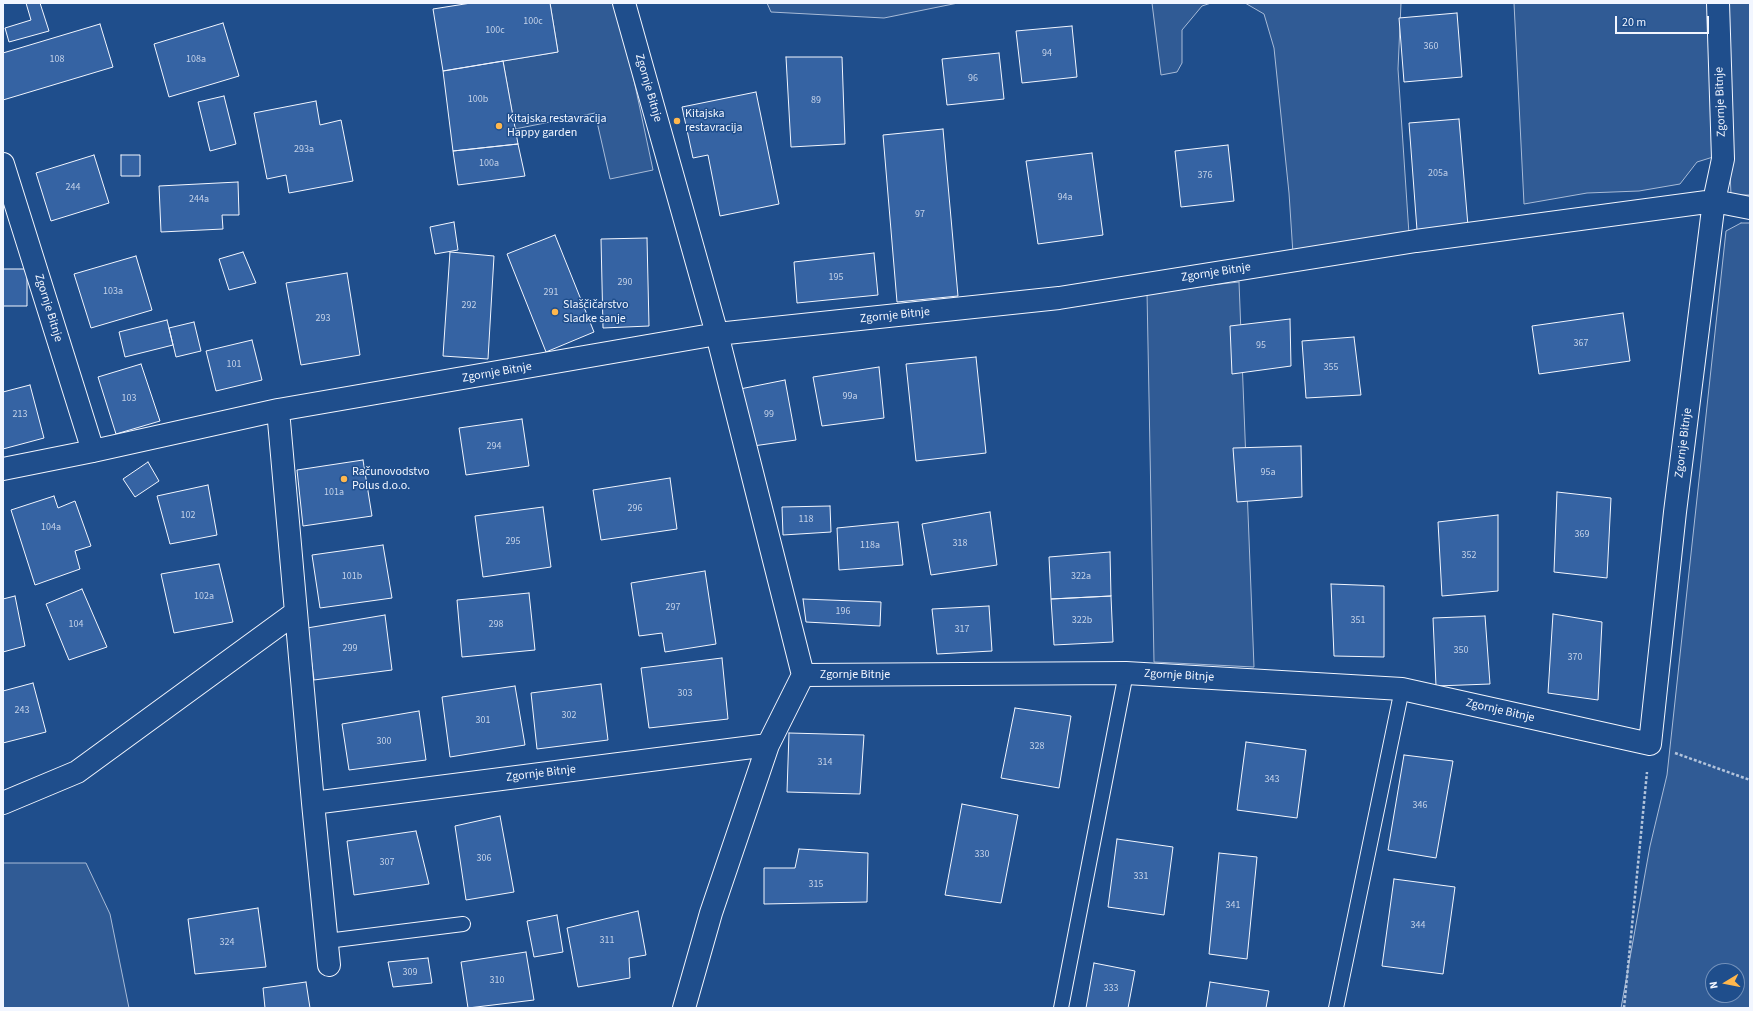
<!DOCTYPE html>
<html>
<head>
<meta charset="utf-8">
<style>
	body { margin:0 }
	#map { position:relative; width:1753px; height:1011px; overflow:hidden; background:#1f4e8c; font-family:"Source Sans 3",sans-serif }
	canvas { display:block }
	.frame { position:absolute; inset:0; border:4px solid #f2f6ff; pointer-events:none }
	.north { position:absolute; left:1705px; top:963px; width:40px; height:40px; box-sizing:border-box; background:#1f4e8c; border:1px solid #7391ba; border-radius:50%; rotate:260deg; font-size:11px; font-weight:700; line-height:16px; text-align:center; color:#f2f6ff }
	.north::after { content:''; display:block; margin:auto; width:14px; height:18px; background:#ffb74d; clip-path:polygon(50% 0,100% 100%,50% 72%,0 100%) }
	.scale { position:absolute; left:1615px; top:16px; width:94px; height:18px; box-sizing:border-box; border:2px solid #f2f6ff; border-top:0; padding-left:5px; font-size:12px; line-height:14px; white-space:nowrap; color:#f2f6ff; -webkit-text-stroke:3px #1f4e8c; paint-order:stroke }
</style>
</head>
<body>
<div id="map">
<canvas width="1753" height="1011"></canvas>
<div class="frame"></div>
<div class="north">N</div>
<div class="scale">20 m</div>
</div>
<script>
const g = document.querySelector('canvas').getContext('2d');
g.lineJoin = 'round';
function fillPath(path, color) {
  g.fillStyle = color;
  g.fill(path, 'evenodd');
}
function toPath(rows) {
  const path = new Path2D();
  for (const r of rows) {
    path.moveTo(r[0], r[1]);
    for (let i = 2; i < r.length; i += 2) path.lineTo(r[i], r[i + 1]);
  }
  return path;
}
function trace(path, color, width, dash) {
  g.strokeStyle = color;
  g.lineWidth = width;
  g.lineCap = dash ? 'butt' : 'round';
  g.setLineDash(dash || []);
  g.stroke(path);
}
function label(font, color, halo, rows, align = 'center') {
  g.font = font + ' "Source Sans 3",sans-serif';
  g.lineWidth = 3;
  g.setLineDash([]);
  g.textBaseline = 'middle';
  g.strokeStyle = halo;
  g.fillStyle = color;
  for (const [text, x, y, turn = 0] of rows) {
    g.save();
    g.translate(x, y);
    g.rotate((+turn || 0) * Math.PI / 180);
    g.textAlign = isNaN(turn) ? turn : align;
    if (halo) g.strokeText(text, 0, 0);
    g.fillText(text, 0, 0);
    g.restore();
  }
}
const built = toPath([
	[550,3,615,3,625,38,653,170,610,179,595,113,515,129,503,61,558,52,550,3],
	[767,3,958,3,884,18,771,12,767,3],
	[1152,3,1211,3,1202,6,1182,30,1182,63,1177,72,1161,75,1152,3],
	[1245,3,1401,3,1398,69,1409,234,1293,254,1289,193,1274,48,1264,14,1245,3],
	[1514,3,1711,3,1713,157,1697,162,1680,184,1639,191,1587,193,1524,204,1514,3],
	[1723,3,1750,3,1750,195,1731,195,1723,3],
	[1741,223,1750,223,1750,1008,1621,1008,1650,846,1667,775,1726,231,1741,223],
	[1713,971,1737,971,1737,995,1713,995,1713,971],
	[1239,282,1254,667,1154,662,1147,292,1239,282],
	[3,863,86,863,110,914,129,1008,3,1008,3,863]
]);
const building = toPath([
	[26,3,40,3,49,31,9,42,5,28,31,20,26,3],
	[471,3,550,3,558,52,443,71,433,9,471,3],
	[1457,13,1462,77,1404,82,1399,18,1457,13],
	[223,23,239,76,169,97,154,44,223,23],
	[100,24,113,67,3,100,3,53,100,24],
	[1072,26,1077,77,1022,83,1016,31,1072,26],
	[999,53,1004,99,947,105,942,59,999,53],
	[786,57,842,57,845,144,791,147,786,57],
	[503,61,518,144,453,151,443,71,503,61],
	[756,92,779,204,720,216,708,155,693,158,682,107,756,92],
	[224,96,236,144,210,151,198,102,224,96],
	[316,101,320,125,341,120,353,181,289,193,286,175,267,179,254,113,316,101],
	[1459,119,1468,226,1417,230,1409,123,1459,119],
	[943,129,958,296,897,302,883,135,943,129],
	[518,144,525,176,458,185,453,151,518,144],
	[1228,145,1234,201,1181,207,1175,151,1228,145],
	[1092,153,1103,235,1038,244,1026,161,1092,153],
	[94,155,109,203,51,221,36,173,94,155],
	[121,155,140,155,140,176,121,176,121,155],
	[238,182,239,215,222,215,223,229,161,232,159,186,238,182],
	[454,222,458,250,435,254,430,227,454,222],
	[555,235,594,332,546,352,507,254,555,235],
	[647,238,649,326,603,328,601,239,647,238],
	[243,252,256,283,229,290,219,259,243,252],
	[450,252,494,256,488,359,443,356,450,252],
	[874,253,878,295,797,303,794,262,874,253],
	[136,256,152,310,91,328,74,274,136,256],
	[3,269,27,269,27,306,3,306,3,269],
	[347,273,360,355,301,365,286,283,347,273],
	[1623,313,1630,361,1539,374,1532,326,1623,313],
	[1290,319,1291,366,1232,374,1230,326,1290,319],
	[167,320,173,345,125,357,119,332,167,320],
	[194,322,201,351,176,357,169,328,194,322],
	[1354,337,1361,395,1306,398,1302,341,1354,337],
	[252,340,262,380,216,391,206,351,252,340],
	[976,357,986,453,916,461,906,364,976,357],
	[141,364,160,421,116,434,98,377,141,364],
	[879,367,884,418,822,426,813,377,879,367],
	[785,380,796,440,753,446,740,389,785,380],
	[30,385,44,438,3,449,3,392,30,385],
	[522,419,529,466,466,475,459,428,522,419],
	[1301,446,1302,497,1237,502,1233,448,1301,446],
	[363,460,372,516,303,526,297,470,363,460],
	[148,462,159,481,135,497,123,479,148,462],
	[670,478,677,529,601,540,593,490,670,478],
	[208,485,217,535,170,544,157,496,208,485],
	[1557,492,1611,498,1607,578,1554,572,1557,492],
	[54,496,58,508,75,501,91,546,75,551,80,569,35,585,11,510,54,496],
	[830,506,831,532,783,535,782,507,830,506],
	[543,507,551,567,483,577,475,516,543,507],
	[990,512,997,565,931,575,922,524,990,512],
	[1498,515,1498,591,1442,596,1438,522,1498,515],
	[898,522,903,565,839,570,837,528,898,522],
	[383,545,392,598,320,608,312,555,383,545],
	[1110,552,1111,596,1051,599,1049,557,1110,552],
	[219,564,233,622,174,633,161,574,219,564],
	[705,571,716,644,665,652,662,633,639,636,631,583,705,571],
	[1331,584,1384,586,1384,657,1334,656,1331,584],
	[82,589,107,647,69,660,46,604,82,589],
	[529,593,535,650,462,657,457,600,529,593],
	[15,596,25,646,3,652,3,599,15,596],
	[1111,596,1113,642,1054,645,1051,599,1111,596],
	[803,599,881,602,880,626,806,622,803,599],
	[989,606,992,651,937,654,932,609,989,606],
	[1553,614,1602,622,1598,700,1548,693,1553,614],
	[385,615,392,670,314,680,307,628,385,615],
	[1485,616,1490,684,1436,686,1433,618,1485,616],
	[722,658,728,719,649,728,641,668,722,658],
	[33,683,46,732,3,743,3,691,33,683],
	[601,684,608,740,537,749,531,693,601,684],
	[515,686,525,745,450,757,442,697,515,686],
	[1015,708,1071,716,1059,788,1001,778,1015,708],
	[419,711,426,760,349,770,342,724,419,711],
	[789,733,864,735,860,794,787,792,789,733],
	[1246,742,1306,750,1297,818,1237,810,1246,742],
	[1404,755,1453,761,1436,858,1388,850,1404,755],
	[962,804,1018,815,1001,903,945,895,962,804],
	[500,816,514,892,466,900,455,826,500,816],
	[416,831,429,884,354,895,347,841,416,831],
	[1117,839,1173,847,1164,915,1108,907,1117,839],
	[799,849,868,853,867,902,764,904,764,868,795,868,799,849],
	[1219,853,1257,857,1247,959,1209,954,1219,853],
	[1394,879,1455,887,1443,974,1382,966,1394,879],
	[258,908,266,967,195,974,188,919,258,908],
	[638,911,646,955,629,958,630,978,578,987,567,928,638,911],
	[557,915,563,952,534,957,527,921,557,915],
	[526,952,534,1000,468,1008,461,962,526,952],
	[428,958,432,983,393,987,388,962,428,958],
	[1094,963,1135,971,1128,1008,1086,1008,1094,963],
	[306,982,310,1008,265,1008,263,988,306,982],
	[1210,982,1269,991,1266,1008,1206,1008,1210,982]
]);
const path = toPath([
	[1675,753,1750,780],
	[1624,1008,1647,772]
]);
const service = toPath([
	[327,941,463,924],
	[1061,1008,1126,673],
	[1336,1008,1402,689]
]);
const minor = toPath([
	[1718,3,1723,159,1714,201,1675,512,1650,744,1402,689,1126,673,803,675,717,334,1059,298,1416,241,1714,201,1750,208],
	[3,164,93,451],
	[278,410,313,803,768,745],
	[3,469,93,451,278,410,717,334,624,3],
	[3,803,77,772,295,613],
	[313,803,329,965],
	[684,1008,711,913,768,745,803,675]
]);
const markers = [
	[677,121,4,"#ffb74d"],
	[499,126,4,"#ffb74d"],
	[555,312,4,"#ffb74d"],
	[344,479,4,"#ffb74d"]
];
const numberNames = [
	["100c",533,22],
	["100c",495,31],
	["360",1431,47],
	["94",1047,54],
	["108",57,60],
	["108a",196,60],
	["96",973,79],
	["100b",478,100],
	["89",816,101],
	["293a",304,150],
	["100a",489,164],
	["205a",1438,174],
	["376",1205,176],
	["244",73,188],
	["94a",1065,198],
	["244a",199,200],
	["97",920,215],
	["195",836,278],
	["290",625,283],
	["103a",113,292],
	["291",551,293],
	["292",469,306],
	["293",323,319],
	["367",1581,344],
	["95",1261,346],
	["101",234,365],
	["355",1331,368],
	["99a",850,397],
	["103",129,399],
	["213",20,415],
	["99",769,415],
	["294",494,447],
	["95a",1268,473],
	["101a",334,493],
	["296",635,509],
	["102",188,516],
	["118",806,520],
	["104a",51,528],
	["369",1582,535],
	["295",513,542],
	["318",960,544],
	["118a",870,546],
	["352",1469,556],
	["101b",352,577],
	["322a",1081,577],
	["102a",204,597],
	["297",673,608],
	["196",843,612],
	["322b",1082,621],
	["351",1358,621],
	["104",76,625],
	["298",496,625],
	["317",962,630],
	["299",350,649],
	["350",1461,651],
	["370",1575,658],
	["303",685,694],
	["243",22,711],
	["302",569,716],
	["301",483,721],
	["300",384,742],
	["328",1037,747],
	["314",825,763],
	["343",1272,780],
	["346",1420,806],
	["330",982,855],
	["306",484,859],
	["307",387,863],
	["331",1141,877],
	["315",816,885],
	["341",1233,906],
	["344",1418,926],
	["311",607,941],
	["324",227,943],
	["309",410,973],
	["310",497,981],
	["333",1111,989]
];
const streetNames = [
	["Zgornje Bitnje",648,88,74],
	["Zgornje Bitnje",1721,102,-92],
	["Zgornje Bitnje",1216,273,-9],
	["Zgornje Bitnje",48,308,73],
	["Zgornje Bitnje",895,316,-6],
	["Zgornje Bitnje",497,373,-10],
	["Zgornje Bitnje",1684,443,-83],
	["Zgornje Bitnje",855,675],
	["Zgornje Bitnje",1179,676,3],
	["Zgornje Bitnje",1500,711,13],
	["Zgornje Bitnje",541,774,-7]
];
const poiNames = [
	["Kitajska",685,114],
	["restavracija",685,128],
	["Kitajska restavracija",507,119],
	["Happy garden",507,133],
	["Slaščičarstvo",563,305],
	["Sladke sanje",563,319],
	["Računovodstvo",352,472],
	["Polus d.o.o.",352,486]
];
fillPath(built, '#305b95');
trace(built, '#a8bbd7', 1);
fillPath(building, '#3563a3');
trace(building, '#f2f6ff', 1);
trace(service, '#f2f6ff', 16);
trace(minor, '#f2f6ff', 24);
trace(path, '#b3c4dc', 2.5, [3, 2]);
trace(service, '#1f4e8c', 14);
trace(minor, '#1f4e8c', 22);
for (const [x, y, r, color] of markers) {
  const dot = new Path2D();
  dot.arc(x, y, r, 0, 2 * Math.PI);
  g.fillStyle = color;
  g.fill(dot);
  trace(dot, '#1f4e8c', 1.5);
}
label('10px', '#c3d1e8', null, numberNames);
label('12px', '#f2f6ff', '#1f4e8c', streetNames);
label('12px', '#f2f6ff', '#1f4e8c', poiNames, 'left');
</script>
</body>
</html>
